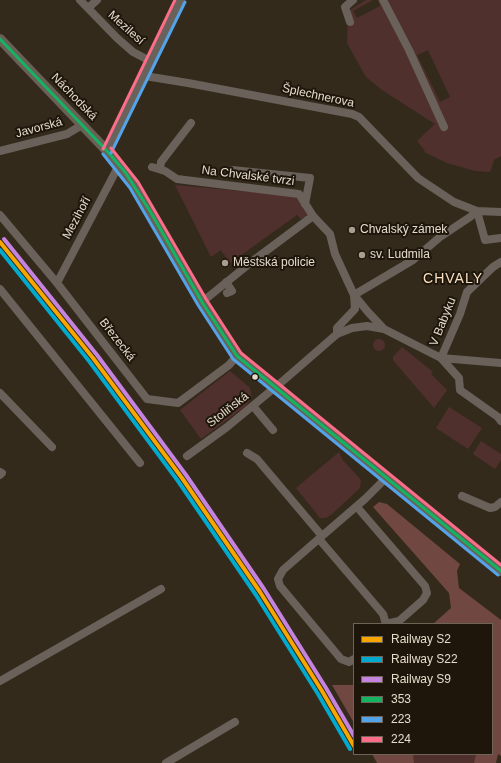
<!DOCTYPE html>
<html>
<head>
<meta charset="utf-8">
<style>
	body { margin:0 }
	#map { position:relative; width:501px; height:763px; overflow:hidden; background:#342a1c; font-family:Arial,sans-serif }
	canvas { display:block }
	.legend { position:absolute; left:353px; top:623px; width:140px; height:132px; box-sizing:border-box; background:#1e160b; border:1px solid #6e6558; margin:0; padding:5px 7px; list-style:none; font-size:12px; color:#e6dbcb }
	.legend li { display:flex; align-items:center; gap:8px; height:20px }
	.legend b { width:20px; border:1px solid #6e6558 }
</style>
</head>
<body>
<div id="map">
<canvas width="501" height="763"></canvas>
<ul class="legend">
<li><b style="height:5px;background:#f7a600"></b>Railway S2</li>
<li><b style="height:5px;background:#00a9ce"></b>Railway S22</li>
<li><b style="height:5px;background:#c483df"></b>Railway S9</li>
<li><b style="height:5px;background:#13b361"></b>353</li>
<li><b style="height:5px;background:#53a3e8"></b>223</li>
<li><b style="height:5px;background:#fb6d88"></b>224</li>
</ul>
</div>
<script>
const g = document.querySelector('canvas').getContext('2d');
g.lineJoin = 'round';
function fillPath(path, color) {
  g.fillStyle = color;
  g.fill(path, 'evenodd');
}
function toPath(rows) {
  const path = new Path2D();
  for (const r of rows) {
    if (r.length === 3) {
      path.moveTo(r[0] + r[2], r[1]);
      path.arc(r[0], r[1], r[2], 0, 2 * Math.PI);
      continue;
    }
    path.moveTo(r[0], r[1]);
    for (let i = 2; i < r.length; i += 2) path.lineTo(r[i], r[i + 1]);
  }
  return path;
}
function trace(path, color, width, dash) {
  g.strokeStyle = color;
  g.lineWidth = width;
  g.lineCap = dash ? 'butt' : 'round';
  g.setLineDash(dash || []);
  g.stroke(path);
}
function label(font, color, halo, rows, align = 'center') {
  g.font = font + ' Arial,sans-serif';
  g.lineWidth = 4;
  g.setLineDash([]);
  g.textBaseline = 'middle';
  g.strokeStyle = halo;
  g.fillStyle = color;
  for (const [text, x, y, turn = 0] of rows) {
    g.save();
    g.translate(x, y);
    g.rotate((+turn || 0) * Math.PI / 180);
    g.textAlign = isNaN(turn) ? turn : align;
    if (halo) g.strokeText(text, 0, 0);
    g.fillText(text, 0, 0);
    g.restore();
  }
}
const green = toPath([
	[366,0,373,0,353,11,357,18,380,6,378,0,501,0,501,156,494,160,490,172,475,171,447,163,424,152,425,151,417,141,435,124,382,90,366,77,347,43,348,11],
	[428,50,450,97,440,102,417,55],
	[175,185,295,196,307,213,306,217,301,219,297,215,230,263,221,250,211,257],
	[379,345,6],
	[402,347,433,372,431,374,447,390,434,408,393,360,393,357],
	[230,371,250,388,252,397,246,406,201,439,180,410],
	[449,407,482,428,468,449,436,428],
	[481,441,501,454,501,460,495,469,473,454],
	[339,452,342,459,361,480,360,488,332,514,326,518,320,518,296,488],
	[413,754,476,754,474,763,414,763]
]);
const forest = toPath([
	[379,502,387,504,460,564,457,571,459,588,501,620,501,756,498,754,496,763,474,763,476,754,492,754,492,624,433,624,451,608,449,593,373,507],
	[332,685,354,685,354,723],
	[372,754,413,754,414,763,377,763]
]);
const minor = toPath([
	[80,0,117,38,133,52,152,62],
	[383,0,409,50,444,127],
	[88,8,97,0],
	[350,22,345,7,353,0],
	[145,76,188,83,352,114,359,117,418,178,454,202,477,211,501,212],
	[0,151,67,134,82,125],
	[107,151,181,0],
	[152,167,165,171,177,179,299,194,313,216,330,234,335,254,354,295,355,309,337,328,337,334],
	[160,169,161,162,191,123],
	[232,170,310,178,305,204],
	[0,215,57,283,147,399,178,403,229,365,237,356],
	[226,282,232,291,227,293],
	[57,283,119,165],
	[0,289,140,463],
	[202,302,254,260,313,216],
	[384,329,368,312,354,295,413,260,440,237,470,217,477,211,485,240,501,238],
	[441,358,460,314,467,292,493,267,501,262],
	[441,358,459,378,460,390,498,417,501,421],
	[0,393,52,447],
	[253,406,273,430],
	[247,453,257,459,322,536,365,499,386,478],
	[187,456,227,427,284,380,337,334,352,328,367,326,384,329,441,358,501,363],
	[0,472,2,473,0,475],
	[462,496,490,508,495,507,501,502],
	[357,507,425,586,427,593,423,600,399,621,386,624],
	[322,536,283,570,278,579,280,586,341,659,349,662,354,659],
	[319,539,383,614,386,624],
	[0,681,161,589],
	[166,763,235,722]
]);
const major = toPath([
	[0,39,107,151,125,172,150,211,202,302,237,356,275,388,501,571]
]);
const bus1 = toPath([
	[0,39,107,151,125,172,150,211,202,302,237,356,501,571]
]);
const bus2 = toPath([
	[111,153,185,2],
	[103,154,130,188,198,305,233,359,498,575]
]);
const bus3 = toPath([
	[111,148,138,182,206,299,241,353,501,565],
	[103,149,175,0]
]);
const rail1 = toPath([
	[0,242,93,358,182,478,260,592,322,691,354,746]
]);
const rail2 = toPath([
	[0,250,89,361,178,481,256,595,318,694,350,749]
]);
const rail3 = toPath([
	[4,239,97,355,186,475,264,589,326,688,354,736]
]);
const markers = [
	[352,230,4,"#a89d8e"],
	[362,255,4,"#a89d8e"],
	[225,263,4,"#a89d8e"],
	[255,377,3.5,"#e6dbcb"]
];
const streetNames = [
	["Mezilesí",126,28,42],
	["Šplechnerova",318,96,12],
	["Náchodská",74,97,46],
	["Javorská",39,128,-15],
	["Na Chvalské tvrzi",248,176,7],
	["Mezihoří",77,218,-62],
	["V Babyku",443,322,-68],
	["Březecká",117,340,52],
	["Stoliňská",228,410,-38]
];
const poiNames = [
	["Chvalský zámek",360,230],
	["sv. Ludmila",370,255],
	["Městská policie",233,263]
];
const quarterNames = [
	["CHVALY",453,279]
];
fillPath(green, '#50302c');
fillPath(forest, '#714742');
trace(minor, '#69615a', 8);
trace(major, '#6a6057', 10);
trace(bus1, '#13b361', 3);
trace(bus2, '#53a3e8', 3);
trace(bus3, '#fb6d88', 3);
trace(rail1, '#f7a600', 4);
trace(rail2, '#00a9ce', 4);
trace(rail3, '#c483df', 4);
for (const [x, y, r, color] of markers) {
  const dot = new Path2D();
  dot.arc(x, y, r, 0, 2 * Math.PI);
  g.fillStyle = color;
  g.fill(dot);
  trace(dot, '#1e160b', 1.5);
}
label('12px', '#e6dbcb', '#1e160b', streetNames);
label('12px', '#e6dbcb', '#1e160b', poiNames, 'left');
g.letterSpacing = '1px';
label('14px', '#f8e0c1', '#1e160b', quarterNames);
g.letterSpacing = '0px';
</script>
</body>
</html>
